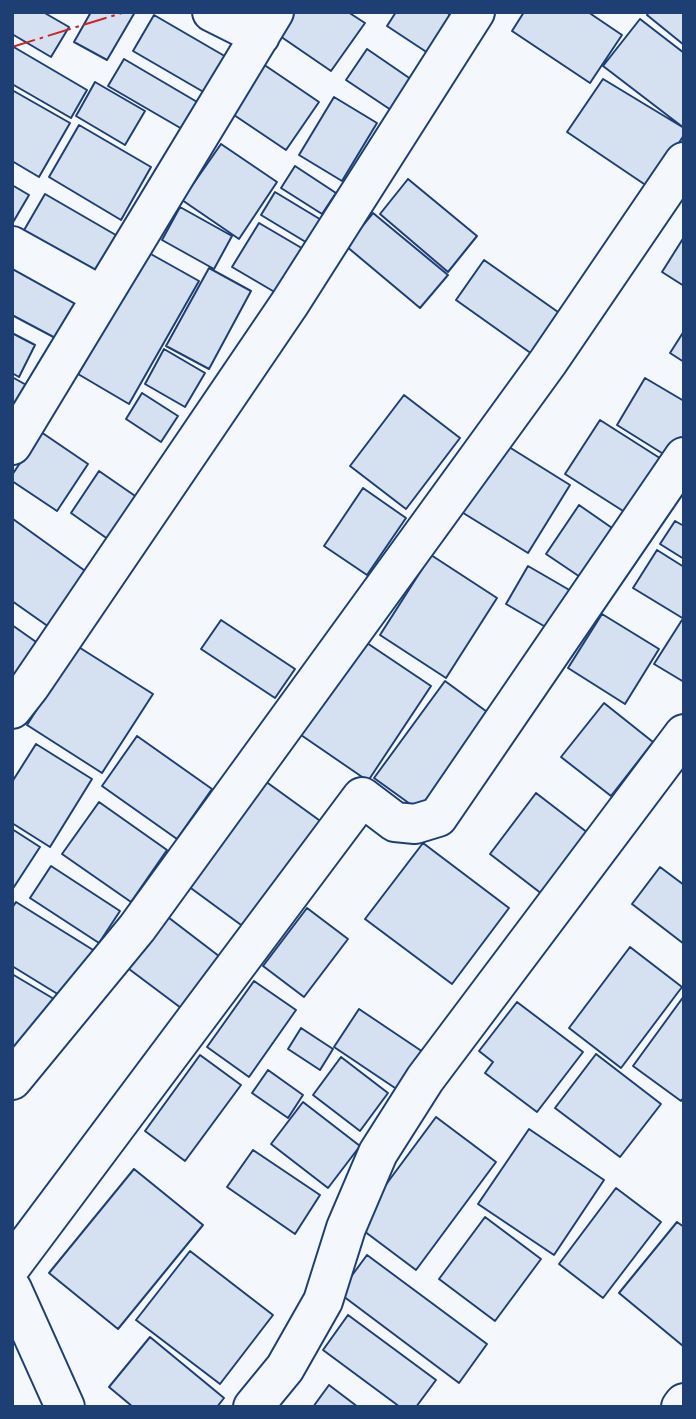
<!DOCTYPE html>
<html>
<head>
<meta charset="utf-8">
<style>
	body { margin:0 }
	#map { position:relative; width:696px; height:1419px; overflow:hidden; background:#f4f7fb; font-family:"Space Grotesk",sans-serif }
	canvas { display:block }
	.frame { position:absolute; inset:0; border:14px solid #1d3f73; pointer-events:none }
</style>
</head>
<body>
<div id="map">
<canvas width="696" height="1419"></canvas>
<div class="frame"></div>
</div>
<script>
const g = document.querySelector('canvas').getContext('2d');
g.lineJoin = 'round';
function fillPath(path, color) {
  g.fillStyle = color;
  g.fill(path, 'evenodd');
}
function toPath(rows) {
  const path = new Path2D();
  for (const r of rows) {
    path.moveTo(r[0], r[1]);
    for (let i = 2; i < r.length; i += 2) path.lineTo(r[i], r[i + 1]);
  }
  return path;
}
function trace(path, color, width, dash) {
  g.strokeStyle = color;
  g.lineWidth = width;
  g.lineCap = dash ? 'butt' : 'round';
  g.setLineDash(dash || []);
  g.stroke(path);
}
const building = toPath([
	[12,12,43,12,69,27,51,57,12,34,12,12],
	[91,12,135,12,107,60,74,42,91,12],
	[292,12,348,12,365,23,331,71,277,34,292,12],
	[396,12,446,12,458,20,434,57,387,26,396,12],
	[524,12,588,12,622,35,590,83,512,31,524,12],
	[649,12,684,12,684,45,647,15,649,12],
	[154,15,228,58,207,94,133,51,154,15],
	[640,19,684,53,684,128,603,66,640,19],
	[12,46,87,90,71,118,12,84,12,46],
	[367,49,418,84,397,114,346,80,367,49],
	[124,59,204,106,189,133,108,86,124,59],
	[263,64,319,102,286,150,231,113,263,64],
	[603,79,684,128,684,135,650,188,567,132,603,79],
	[95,82,145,111,125,145,76,116,95,82],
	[12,90,70,123,39,177,12,161,12,90],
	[334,97,377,123,342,181,299,155,334,97],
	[79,125,151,167,121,220,49,177,79,125],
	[221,144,277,182,239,239,182,200,221,144],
	[295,166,336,193,322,214,281,188,295,166],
	[408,179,477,236,448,272,380,214,408,179],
	[12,185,29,195,12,224,12,185],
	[275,192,323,221,309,244,261,215,275,192],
	[45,194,121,238,92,288,16,244,45,194],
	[180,207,232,236,214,269,162,240,180,207],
	[373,213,448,275,420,308,346,246,373,213],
	[259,223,305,250,278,294,232,267,259,223],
	[684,237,684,286,662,272,684,237],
	[149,253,199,281,129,404,78,374,149,253],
	[484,260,568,319,539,359,456,300,484,260],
	[17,263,83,300,61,341,12,315,12,272,17,263],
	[209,268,251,291,209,369,166,346,209,268],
	[684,331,684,362,670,353,684,331],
	[12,333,35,345,19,377,12,373,12,333],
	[164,349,205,373,185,407,145,384,164,349],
	[12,377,37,391,12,432,12,377],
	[645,378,684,401,684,441,673,460,617,425,645,378],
	[142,393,178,416,161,442,126,419,142,393],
	[404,395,460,438,406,509,350,466,404,395],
	[600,420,666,462,631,516,565,474,600,420],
	[41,432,88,464,57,511,12,481,12,475,41,432],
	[501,442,570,485,528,553,460,511,501,442],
	[99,471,141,500,112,542,71,513,99,471],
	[363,488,406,518,367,575,324,546,363,488],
	[579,505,625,537,592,585,546,554,579,505],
	[13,519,88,573,49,627,12,601,13,519],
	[675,521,684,526,684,559,660,544,675,521],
	[657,550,684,567,684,619,633,588,657,550],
	[431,555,497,598,446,678,380,635,431,555],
	[528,566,578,595,556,633,506,604,528,566],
	[602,614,659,649,625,704,568,668,602,614],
	[221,620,295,669,275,698,201,649,221,620],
	[682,620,684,621,684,682,654,664,682,620],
	[12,625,39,644,12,683,12,625],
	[364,641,431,686,368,781,301,735,364,641],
	[77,646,153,694,102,773,27,725,77,646],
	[445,681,494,717,424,814,374,778,445,681],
	[604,703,653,742,611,796,561,757,604,703],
	[137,736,212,789,177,839,102,786,137,736],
	[36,744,92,779,50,847,12,823,12,782,36,744],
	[265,781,330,828,252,933,188,886,265,781],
	[536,793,588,833,542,894,490,854,536,793],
	[99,802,167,850,131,902,62,854,99,802],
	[12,829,40,847,12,890,12,829],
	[423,843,509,908,452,984,365,919,423,843],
	[51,866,120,911,99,943,30,898,51,866],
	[660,867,684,885,684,944,632,904,660,867],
	[16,902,98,953,69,1001,12,966,12,908,16,902],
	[307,908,348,939,304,997,263,966,307,908],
	[160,911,228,963,189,1014,121,963,160,911],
	[630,947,682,987,621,1068,569,1028,630,947],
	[12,974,54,999,12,1061,12,974],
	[254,981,296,1010,249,1077,207,1047,254,981],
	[684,996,684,1097,681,1101,633,1066,684,996],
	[517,1002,583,1052,537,1112,485,1073,493,1062,479,1051,517,1002],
	[359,1009,426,1054,401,1092,334,1047,359,1009],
	[301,1028,333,1049,320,1070,288,1049,301,1028],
	[596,1054,661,1104,620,1157,555,1108,596,1054],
	[200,1055,241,1085,185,1161,145,1131,200,1055],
	[341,1057,388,1093,360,1131,313,1095,341,1057],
	[268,1070,303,1095,288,1118,252,1093,268,1070],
	[303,1102,360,1146,328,1188,271,1144,303,1102],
	[436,1117,496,1162,416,1270,356,1225,436,1117],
	[529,1129,604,1180,554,1255,478,1204,529,1129],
	[253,1150,320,1195,295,1234,227,1187,253,1150],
	[134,1169,203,1225,118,1329,49,1273,134,1169],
	[616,1188,661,1222,603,1298,559,1264,616,1188],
	[485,1217,541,1259,495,1321,439,1279,485,1217],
	[677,1222,684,1227,683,1346,619,1293,677,1222],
	[190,1251,273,1315,220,1384,136,1320,190,1251],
	[367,1255,487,1344,459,1383,339,1293,367,1255],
	[348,1315,436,1380,416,1407,400,1407,323,1350,348,1315],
	[150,1337,224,1398,217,1407,133,1407,109,1387,150,1337],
	[329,1385,358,1407,313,1407,329,1385]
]);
const minor = toPath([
	[212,12,260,36],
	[12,246,102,296],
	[12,445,274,12],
	[12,709,30,686,290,303,475,12],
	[12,1080,137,928,548,362,684,162],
	[12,1265,362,797,395,822,415,824,438,817,684,457],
	[12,1289,65,1407],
	[253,1407,285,1368,323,1301,346,1228,378,1153,425,1079,684,734],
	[681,1407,684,1403]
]);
const power = toPath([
	[12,47,125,12]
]);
fillPath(building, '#d5e0f0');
trace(building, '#1d3f73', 2);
trace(minor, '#1d3f73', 42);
trace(minor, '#f4f7fb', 38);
trace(power, '#c62828', 2, [24, 5, 3.5, 5]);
</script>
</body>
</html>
